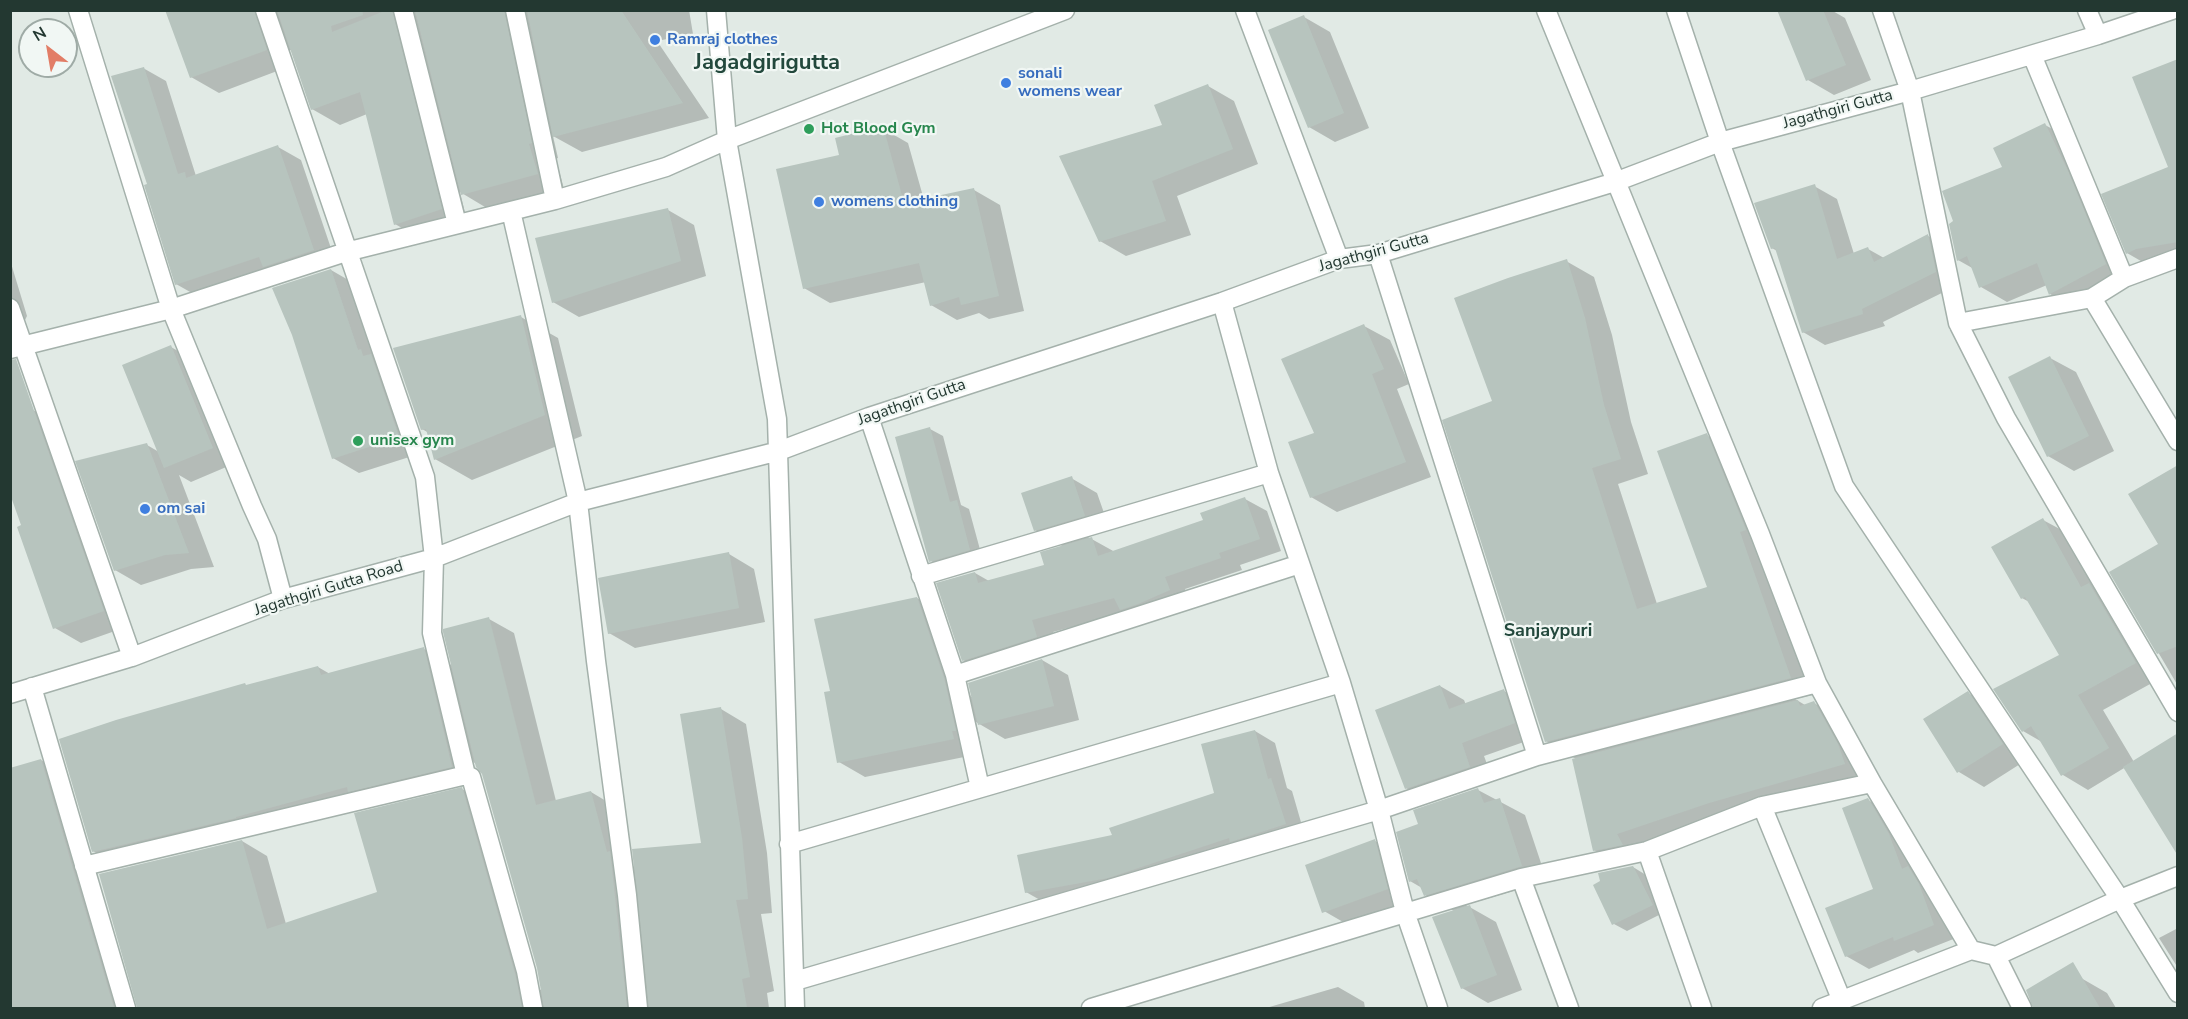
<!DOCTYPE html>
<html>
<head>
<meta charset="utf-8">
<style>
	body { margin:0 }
	#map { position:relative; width:2188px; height:1019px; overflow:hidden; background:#e1eae5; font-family:"Nunito Sans",sans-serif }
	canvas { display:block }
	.frame { position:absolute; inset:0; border:12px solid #233831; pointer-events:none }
	.north { position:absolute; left:18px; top:18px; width:60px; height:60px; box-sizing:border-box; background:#f1f7f4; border:2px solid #9faba6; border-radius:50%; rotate:329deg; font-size:16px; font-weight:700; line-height:24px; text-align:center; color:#233831 }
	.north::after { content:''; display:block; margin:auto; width:21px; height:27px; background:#e27d66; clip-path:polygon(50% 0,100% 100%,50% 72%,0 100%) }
</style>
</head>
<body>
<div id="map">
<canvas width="2188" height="1019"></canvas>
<div class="frame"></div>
<div class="north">N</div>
</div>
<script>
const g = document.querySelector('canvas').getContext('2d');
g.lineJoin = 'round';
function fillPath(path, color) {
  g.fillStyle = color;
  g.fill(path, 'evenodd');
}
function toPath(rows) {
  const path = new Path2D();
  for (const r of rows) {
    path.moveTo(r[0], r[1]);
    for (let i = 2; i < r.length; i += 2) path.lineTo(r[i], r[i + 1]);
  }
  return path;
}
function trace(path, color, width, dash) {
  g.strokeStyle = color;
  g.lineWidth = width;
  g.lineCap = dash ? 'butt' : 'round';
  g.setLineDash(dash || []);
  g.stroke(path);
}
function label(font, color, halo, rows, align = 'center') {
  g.font = font + ' "Nunito Sans",sans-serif';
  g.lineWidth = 4.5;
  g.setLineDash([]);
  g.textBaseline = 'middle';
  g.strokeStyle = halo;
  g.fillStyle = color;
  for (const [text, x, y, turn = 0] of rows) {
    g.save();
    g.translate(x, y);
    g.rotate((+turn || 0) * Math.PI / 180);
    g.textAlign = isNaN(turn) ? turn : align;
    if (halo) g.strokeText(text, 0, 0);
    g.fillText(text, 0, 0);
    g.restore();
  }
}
const shadow = toPath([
	[167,10,689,10,693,34,657,41,709,118,582,152,553,136,558,158,556,159,564,189,490,210,460,192,468,225,423,240,395,224,367,114,340,125,312,109,291,50,289,51,293,65,219,93,191,77],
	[1801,10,1831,10,1845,18,1871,80,1834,95,1808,80],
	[1304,17,1330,32,1369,128,1335,142,1309,127],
	[2178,60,2178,261,2153,268,2127,253,2169,168],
	[143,68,166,81,196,176,278,147,301,160,336,263,199,297,176,284,149,185],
	[1208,86,1234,101,1258,164,1177,196,1191,235,1126,256,1100,241,1164,126],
	[2045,125,2071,139,2131,279,2076,309,2050,294,2047,285,2007,302,1981,287,1974,269,1958,260,2004,168],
	[882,128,908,143,924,200,974,190,1000,205,1024,311,989,319,979,313,957,320,931,305,926,282,830,303,804,288,840,156],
	[1814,186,1837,199,1854,254,1868,249,1884,258,1928,236,1950,249,1958,285,1883,322,1885,326,1825,345,1803,332,1777,251,1772,248],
	[668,210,694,225,706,276,579,317,553,302],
	[10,260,27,316,24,322,10,337],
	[1566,261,1594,277,1612,335,1631,422,1648,474,1618,484,1657,604,1709,588,1706,435,1734,450,1817,694,1795,699,1805,705,1814,703,1840,718,1870,778,1620,865,1594,850,1576,759,1546,741,1494,402],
	[331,270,357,285,425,452,359,473,333,458],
	[521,317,558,338,582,436,472,480,435,459,429,433,422,429],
	[1364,326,1390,340,1409,384,1397,389,1431,477,1337,512,1311,497,1316,434],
	[171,347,197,362,238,462,191,482,179,475,214,567,191,569,141,585,115,570,147,445,159,452],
	[2050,358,2076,372,2114,451,2074,471,2048,456],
	[33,410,59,425,129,626,81,643,55,628,23,526],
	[930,429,943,436,961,505,969,509,982,557,944,568,931,561],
	[2178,471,2178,686,2111,572,2160,545],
	[1071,478,1097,493,1110,530,1088,537,1115,552,1205,521,1245,499,1267,511,1281,551,1240,565,1242,570,1185,589,1191,602,1127,612,1053,632,1058,649,985,672,963,660,975,573,989,581,1046,566,1064,547,1035,530],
	[2043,520,2069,534,2161,678,2103,710,2134,762,2088,790,2063,775,2042,742,2023,731,2061,656,2031,603,2022,598],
	[729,554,754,569,765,622,635,648,609,633],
	[917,598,943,613,971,697,1042,660,1068,675,1079,720,1005,739,976,722,981,745,977,746,979,754,865,777,839,762,831,692],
	[489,619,514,633,556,801,591,792,616,807,631,865,636,868,703,844,721,709,746,724,767,853,772,913,761,914,774,991,767,993,769,1008,138,1008,138,1005,242,841,267,856,286,924,379,893,462,789,487,804,540,990,542,989,538,968,483,773,473,761,478,781,119,866,93,851,247,686,318,667,330,674,424,649,453,666],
	[1440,686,1464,700,1466,705,1504,691,1527,705,1538,737,1484,756,1493,780,1430,802,1406,788],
	[1968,693,1994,708,2028,759,1984,787,1959,772],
	[1255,731,1275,743,1287,788,1292,791,1305,836,1047,904,1026,892,1114,836,1216,794],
	[41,760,66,775,135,1008,10,1008,10,769],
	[1478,790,1525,815,1547,881,1466,905,1496,922,1522,990,1488,1003,1462,988,1454,911,1425,895,1422,888,1410,881,1420,824],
	[1868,800,1891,813,1956,938,1918,953,1914,950,1869,969,1846,956,1875,890],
	[1375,841,1401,856,1413,904,1350,926,1324,911],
	[1633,867,1646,875,1665,912,1627,931,1614,924],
	[2178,928,2178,968,2159,938],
	[2081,978,2107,993,2116,1008,2044,1008,2039,1000],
	[1338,987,1364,1002,1365,1008,1266,1008]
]);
const building = toPath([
	[165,10,254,10,267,50,190,78],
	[277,10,362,10,363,15,331,26,332,32,387,10,392,10,442,209,394,225,360,92,311,110],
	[415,10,504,10,532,143,529,144,538,174,461,195],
	[527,10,621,10,683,103,553,137],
	[1777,10,1823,10,1846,65,1806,81],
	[1304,15,1344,113,1308,128,1268,30],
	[2178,59,2178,242,2136,249,2126,254,2101,194,2168,167,2132,77],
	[144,67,178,174,185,172,186,178,278,145,314,250,263,267,259,257,175,285,144,185,147,184,111,76],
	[1208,84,1233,149,1152,181,1166,221,1099,242,1059,156,1162,125,1154,105],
	[2045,123,2068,171,2106,264,2050,294,2049,295,2037,263,1979,288,1967,256,1957,261,1949,224,1953,221,1942,191,2002,167,1993,148],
	[883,126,904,203,974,188,999,296,961,305,959,297,930,306,919,263,803,289,776,169,839,155,835,138],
	[1815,184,1837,259,1868,247,1874,262,1928,234,1936,272,1862,309,1863,314,1802,333,1775,248,1771,249,1754,203],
	[668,208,681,261,552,303,535,238],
	[1567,259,1585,318,1604,405,1621,459,1592,468,1637,609,1707,587,1657,451,1707,433,1746,530,1740,532,1791,678,1545,742,1442,420,1492,401,1454,298,1508,278],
	[331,269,358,350,361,349,363,356,371,354,399,437,332,459,292,335,272,288],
	[521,315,545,415,434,460,426,429,421,430,393,348],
	[1364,324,1384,369,1372,374,1406,462,1310,498,1288,442,1314,433,1281,359],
	[171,345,213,448,164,468,122,365],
	[2050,356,2089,436,2047,457,2008,377],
	[16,359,104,611,53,629,17,527,21,525,10,494,10,360],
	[930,427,950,502,957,500,970,550,929,562,895,437],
	[147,443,189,553,165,555,114,571,75,461],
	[2178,465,2178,646,2157,654,2109,572,2158,544,2128,494],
	[1072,476,1085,516,1034,531,1021,493],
	[1245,497,1260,539,1219,553,1221,558,1165,577,1170,590,1138,604,1120,610,1114,598,1032,620,1037,637,962,661,936,583,975,572,978,583,1044,565,1040,552,1092,537,1098,556,1203,520,1200,513],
	[2043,518,2081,587,2089,583,2136,663,2078,695,2109,748,2061,776,2031,726,2022,732,1993,689,2059,655,2025,597,2021,599,1991,547],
	[729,552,739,608,608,634,598,578],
	[917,597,944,678,956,731,952,731,954,739,837,763,824,692,830,691,814,619],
	[489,617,536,805,591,791,607,852,610,851,627,1008,544,1008,537,968,482,774,476,767,443,632,443,629],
	[424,647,452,767,348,792,347,787,236,817,236,818,92,852,59,739,116,720,245,683,246,685,318,666,321,675],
	[1042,659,1054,706,978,725,968,683],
	[1440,685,1449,709,1504,689,1515,723,1462,743,1470,767,1405,789,1375,710],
	[1968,691,2003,744,1957,773,1923,719],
	[1798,700,1800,706,1814,701,1838,744,1845,764,1709,803,1617,834,1623,845,1593,851,1572,759],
	[721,707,742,838,748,899,736,900,750,977,742,979,747,1008,649,1008,632,849,701,843,680,714],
	[1255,730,1268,779,1271,778,1286,824,1230,842,1229,838,1108,878,1025,893,1017,855,1112,835,1109,828,1214,793,1201,744],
	[2178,733,2178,856,2123,767],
	[41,759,73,869,114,1008,10,1008,10,768],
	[462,787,515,974,522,1008,137,1008,99,874,242,840,267,929,377,892,354,813],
	[1478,788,1484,803,1500,798,1522,866,1424,896,1417,879,1409,882,1396,832,1418,824,1413,810],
	[1868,798,1889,834,1902,869,1908,866,1919,884,1934,925,1894,941,1893,937,1845,957,1825,908,1873,889,1842,808],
	[1375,839,1388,889,1322,913,1305,865],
	[1633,866,1653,905,1612,925,1593,885,1600,881,1598,873],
	[1470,905,1497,975,1461,989,1432,917],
	[2073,962,2100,1008,2033,1008,2026,990]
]);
const minor = toPath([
	[78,10,171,309,252,506,267,539,283,599],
	[265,10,425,477,434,558,432,633,466,775,471,777,526,971,533,1008],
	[403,10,457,224],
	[515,10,555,200],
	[716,10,727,140,777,419,795,1008],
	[1245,10,1339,259],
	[1546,10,1760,534,1817,683,1872,783,1971,950],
	[1676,10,1720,142,1844,486,2120,899,2178,993],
	[1882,10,1910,91,1958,323,2006,418,2178,712],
	[2087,10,2098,35],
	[2032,55,2124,278],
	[511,211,578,502,596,661,627,895,638,1008],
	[1378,254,1537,756,1817,683],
	[2092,298,2178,441],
	[1222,302,1269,473,1341,683,1379,810,1405,912,1438,1008],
	[10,308,132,657],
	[1958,323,2092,298,2124,278,2178,258],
	[10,349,171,309,346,252,555,200,666,167,727,140,1065,10],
	[869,417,955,675,1300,564],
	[921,576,1269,473],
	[955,675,980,788],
	[32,687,126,1008],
	[10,694,132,657,283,599,434,558,578,502,779,451,869,417,1222,302,1339,259,1378,254,1615,182,1720,142,1910,91,2098,35,2172,10],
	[1762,806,1842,1001],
	[789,844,1341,683],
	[1647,851,1702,1008],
	[84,866,466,775],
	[1521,878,1569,1008],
	[1996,956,2022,1008],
	[795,981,1379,810,1537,756],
	[1091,1008,1521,878,1647,851,1762,806,1872,783],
	[1822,1008,1971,950,1996,956,2120,899,2178,876]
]);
const markers = [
	[655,40,6,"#3f7fe0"],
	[1006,83,6,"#3f7fe0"],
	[809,129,6,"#2e9e5b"],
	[819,202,6,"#3f7fe0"],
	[358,441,6,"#2e9e5b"],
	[145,509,6,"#3f7fe0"]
];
const shopNames = [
	["Ramraj clothes",667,40],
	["sonali",1018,74],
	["womens wear",1018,92],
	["womens clothing",831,202],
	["om sai",157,509]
];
const streetNames = [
	["Jagathgiri Gutta",1838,110,-15],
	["Jagathgiri Gutta",1374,253,-15],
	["Jagathgiri Gutta",912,403,-19],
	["Jagathgiri Gutta Road",329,589,-17]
];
const leisureNames = [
	["Hot Blood Gym",821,129],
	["unisex gym",370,441]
];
const neighbourhoodNames = [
	["Sanjaypuri",1548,632]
];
const districtNames = [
	["Jagadgirigutta",767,64]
];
fillPath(shadow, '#0003');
fillPath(building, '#b7c4be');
trace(minor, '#a4b1ab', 21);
trace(minor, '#fff', 18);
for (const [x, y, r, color] of markers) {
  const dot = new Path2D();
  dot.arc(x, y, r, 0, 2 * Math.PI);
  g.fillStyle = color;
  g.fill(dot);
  trace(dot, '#f1f7f4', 2);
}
label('bold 16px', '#366cbe', '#f1f7f4', shopNames, 'left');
label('16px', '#233831', '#f1f7f4', streetNames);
label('bold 16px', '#27864d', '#f1f7f4', leisureNames, 'left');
label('bold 18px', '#22483c', '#f1f7f4', neighbourhoodNames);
label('bold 22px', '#22483c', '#f1f7f4', districtNames);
</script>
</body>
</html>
